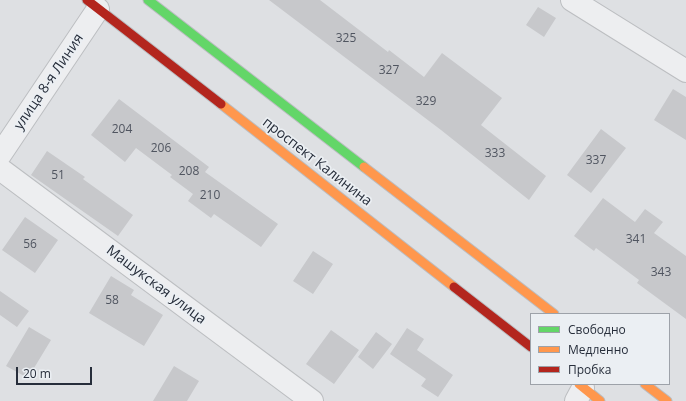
<!DOCTYPE html>
<html>
<head>
<meta charset="utf-8">
<style>
	body { margin:0 }
	#map { position:relative; width:686px; height:401px; overflow:hidden; background:#dee0e3; font-family:"Open Sans",sans-serif }
	canvas { display:block }
	.legend { position:absolute; left:530px; top:313px; width:140px; height:72px; box-sizing:border-box; background:#ebeff3; border:1px solid #9da2a9; margin:0; padding:5px 7px; list-style:none; font-size:12px; color:#272e3b }
	.legend li { display:flex; align-items:center; gap:8px; height:20px }
	.legend b { width:20px; border:1px solid #9da2a9 }
	.scale { position:absolute; left:16px; top:367px; width:76px; height:18px; box-sizing:border-box; border:2px solid #272e3b; border-top:0; padding-left:5px; font-size:12px; line-height:14px; white-space:nowrap; color:#272e3b; -webkit-text-stroke:3px #ebeff3; paint-order:stroke }
</style>
</head>
<body>
<div id="map">
<canvas width="686" height="401"></canvas>
<ul class="legend">
<li><b style="height:5px;background:#63d668"></b>Свободно</li>
<li><b style="height:5px;background:#ff974d"></b>Медленно</li>
<li><b style="height:5px;background:#b3261e"></b>Пробка</li>
</ul>
<div class="scale">20 m</div>
</div>
<script>
const g = document.querySelector('canvas').getContext('2d');
g.lineJoin = 'round';
function fillPath(path, color) {
  g.fillStyle = color;
  g.fill(path, 'evenodd');
}
function toPath(rows) {
  const path = new Path2D();
  for (const r of rows) {
    path.moveTo(r[0], r[1]);
    for (let i = 2; i < r.length; i += 2) path.lineTo(r[i], r[i + 1]);
  }
  return path;
}
function trace(path, color, width, dash) {
  g.strokeStyle = color;
  g.lineWidth = width;
  g.lineCap = dash ? 'butt' : 'round';
  g.setLineDash(dash || []);
  g.stroke(path);
}
function label(font, color, halo, rows, align = 'center') {
  g.font = font + ' "Open Sans",sans-serif';
  g.lineWidth = 3.5;
  g.setLineDash([]);
  g.textBaseline = 'middle';
  g.strokeStyle = halo;
  g.fillStyle = color;
  for (const [text, x, y, turn = 0] of rows) {
    g.save();
    g.translate(x, y);
    g.rotate((+turn || 0) * Math.PI / 180);
    g.textAlign = isNaN(turn) ? turn : align;
    if (halo) g.strokeText(text, 0, 0);
    g.fillText(text, 0, 0);
    g.restore();
  }
}
const building = toPath([
	[269,0,320,0,388,52,389,50,424,77,442,53,502,98,481,125,546,176,529,200,441,130],
	[538,7,556,18,544,37,526,25],
	[673,89,686,97,686,140,654,120],
	[119,99,209,167,205,172,278,224,261,247,214,214,211,218,188,201,193,194,170,177,172,175,136,148,125,162,91,135],
	[601,129,626,148,591,193,567,175],
	[47,151,85,177,83,179,133,215,118,236,31,175],
	[603,198,635,222,645,209,663,222,654,233,686,256,686,319,637,283,639,280,596,248,594,251,574,236],
	[25,217,58,240,35,273,2,250],
	[313,251,333,264,313,294,293,281],
	[111,276,134,290,131,295,163,315,144,346,89,313],
	[0,291,29,311,17,327,0,315],
	[29,327,51,340,28,378,6,366],
	[407,328,424,339,417,350,453,375,438,397,421,386,426,379,390,354],
	[331,330,359,350,334,384,306,364],
	[376,332,392,344,373,369,358,357],
	[174,366,199,381,187,401,153,401]
]);
const street = toPath([
	[572,0,686,71],
	[0,155,98,9],
	[0,169,312,401],
	[576,401,583,388]
]);
const fast = toPath([
	[148,0,364,167]
]);
const slow = toPath([
	[221,104,454,287],
	[364,167,554,314],
	[579,384,600,401],
	[645,384,667,401]
]);
const jam = toPath([
	[87,0,221,104],
	[454,287,531,347]
]);
const numberNames = [
	["325",346,39],
	["327",389,71],
	["329",426,102],
	["204",122,130],
	["206",161,149],
	["333",495,154],
	["337",596,161],
	["208",189,172],
	["51",58,176],
	["210",210,196],
	["341",636,240],
	["56",30,245],
	["343",661,273],
	["58",112,301]
];
const streetNames = [
	["улица 8-я Линия",49,82,-56],
	["проспект Калинина",317,162,38],
	["Машукская улица",156,285,37]
];
fillPath(building, '#c7c8cb');
trace(street, '#bcbec1', 24);
trace(fast, '#bbbdc1', 11);
trace(slow, '#bbbdc1', 11);
trace(jam, '#bbbdc1', 11);
trace(street, '#edeef0', 22);
trace(fast, '#63d668', 9);
trace(slow, '#ff974d', 9);
trace(jam, '#b3261e', 9);
label('12px', '#505560', null, numberNames);
label('14px', '#272e3b', '#ebeff3', streetNames);
</script>
</body>
</html>
